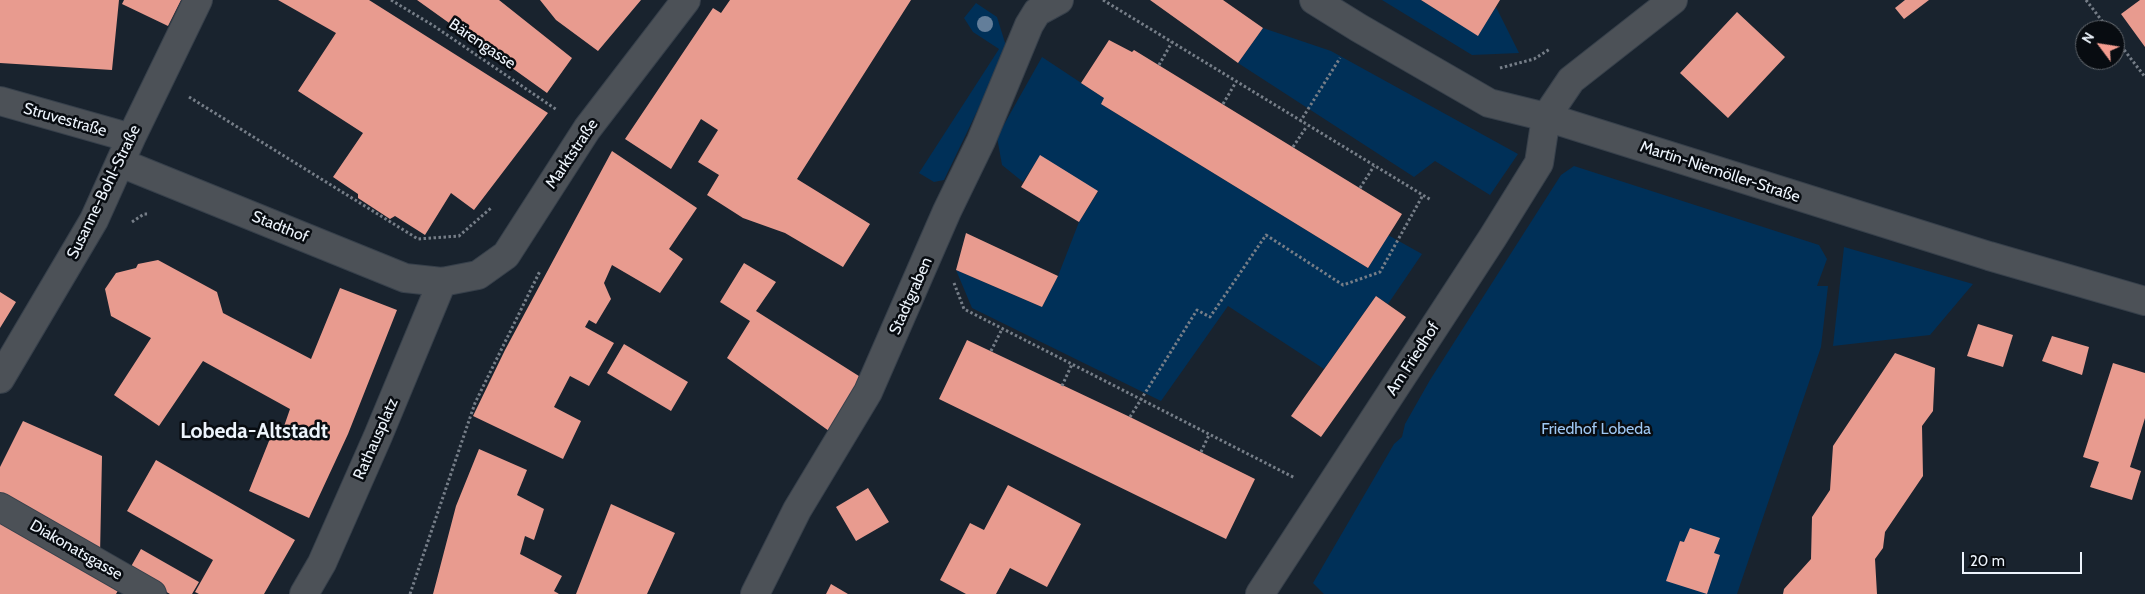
<!DOCTYPE html>
<html>
<head>
<meta charset="utf-8">
<style>
	body { margin:0 }
	#map { position:relative; width:2145px; height:594px; overflow:hidden; background:#19232e; font-family:Cabin,sans-serif }
	canvas { display:block }
	.north { position:absolute; left:2075px; top:20px; width:50px; height:50px; box-sizing:border-box; background:#080c11; border:1px solid #64696f; border-radius:50%; rotate:301deg; font-size:14px; font-weight:700; line-height:20px; text-align:center; color:#edf4fc }
	.north::after { content:''; display:block; margin:auto; width:18px; height:22px; background:#f59d90; clip-path:polygon(50% 0,100% 100%,50% 72%,0 100%) }
	.scale { position:absolute; left:1962px; top:552px; width:120px; height:22px; box-sizing:border-box; border:2px solid #edf4fc; border-top:0; padding-left:6px; font-size:15px; line-height:18px; white-space:nowrap; color:#edf4fc; -webkit-text-stroke:4px #080c11; paint-order:stroke }
</style>
</head>
<body>
<div id="map">
<canvas width="2145" height="594"></canvas>
<div class="north">N</div>
<div class="scale">20 m</div>
</div>
<script>
const g = document.querySelector('canvas').getContext('2d');
g.lineJoin = 'round';
function fillPath(path, color) {
  g.fillStyle = color;
  g.fill(path, 'evenodd');
}
function toPath(rows) {
  const path = new Path2D();
  for (const r of rows) {
    path.moveTo(r[0], r[1]);
    for (let i = 2; i < r.length; i += 2) path.lineTo(r[i], r[i + 1]);
  }
  return path;
}
function trace(path, color, width, dash) {
  g.strokeStyle = color;
  g.lineWidth = width;
  g.lineCap = dash ? 'butt' : 'round';
  g.setLineDash(dash || []);
  g.stroke(path);
}
function label(font, color, halo, rows, align = 'center') {
  g.font = font + ' Cabin,sans-serif';
  g.lineWidth = 5;
  g.setLineDash([]);
  g.textBaseline = 'middle';
  g.strokeStyle = halo;
  g.fillStyle = color;
  for (const [text, x, y, turn = 0] of rows) {
    g.save();
    g.translate(x, y);
    g.rotate((+turn || 0) * Math.PI / 180);
    g.textAlign = isNaN(turn) ? turn : align;
    if (halo) g.strokeText(text, 0, 0);
    g.fillText(text, 0, 0);
    g.restore();
  }
}
const green = toPath([
	[1382,0,1421,0,1478,35,1496,7,1519,53,1472,55],
	[976,3,997,17,1007,49,944,180,934,182,919,173,999,49,973,32,964,18],
	[1263,28,1331,51,1518,154,1490,195,1435,161,1414,177,1238,63],
	[1042,57,1104,98,1101,104,1368,268,1388,235,1422,254,1388,304,1376,296,1324,369,1228,306,1161,401,972,308,956,270,1042,307,1058,276,1079,222,1098,192,1040,156,1023,182,1002,165,997,137],
	[1574,166,1819,245,1827,259,1817,286,1828,286,1821,347,1737,594,1324,594,1313,583,1394,444,1402,437,1405,424,1430,380,1561,175],
	[1844,247,1973,284,1930,335,1833,346]
]);
const building = toPath([
	[0,0,119,0,112,70,0,63],
	[124,0,181,0,168,26,122,4],
	[278,0,369,0,548,113,474,210,451,193,425,235,395,216,390,219,358,198,358,194,333,177,363,133,298,91,336,33],
	[417,0,499,0,572,58,547,93],
	[540,0,641,0,598,51,556,20],
	[730,0,911,0,797,179,870,224,843,267,785,233,743,218,707,195,719,175,698,162,718,130,701,119,671,169,625,139,713,8,721,13],
	[1150,0,1223,0,1263,28,1238,63],
	[1421,0,1500,0,1478,36],
	[1905,0,1929,0,1904,19,1895,8],
	[2140,0,2145,0,2145,47,2121,14],
	[1737,12,1785,57,1728,118,1680,73],
	[1109,40,1132,52,1134,50,1402,214,1368,268,1101,104,1104,98,1081,83],
	[612,151,697,208,669,249,683,259,660,293,612,265,604,283,611,299,596,324,589,320,585,327,614,343,589,386,570,376,554,407,581,421,563,459,473,416,505,350],
	[1040,155,1098,191,1079,222,1021,187],
	[966,233,1058,276,1042,307,956,270],
	[158,260,217,292,223,313,311,359,340,288,397,310,348,434,309,518,249,491,273,431,281,435,290,409,203,361,159,426,114,395,151,338,111,316,105,289,116,273,136,268,138,264],
	[744,263,776,282,756,311,862,378,829,431,727,358,750,321,720,302],
	[0,292,16,302,0,328],
	[1376,296,1406,317,1321,437,1291,416],
	[1978,324,2013,335,2003,367,1967,356],
	[2052,336,2089,347,2082,375,2042,361],
	[967,340,1130,417,1255,479,1226,539,939,399],
	[624,344,688,382,671,411,607,373],
	[1895,353,1935,368,1933,411,1922,426,1923,476,1885,532,1883,548,1875,559,1877,594,1783,594,1784,589,1811,559,1812,517,1830,490,1833,446],
	[2113,363,2145,373,2145,418,2130,467,2141,471,2132,500,2090,487,2099,462,2083,457],
	[23,421,102,456,100,555,0,499,0,467],
	[479,449,527,470,517,495,544,509,534,540,525,536,520,554,562,576,554,591,559,594,433,594,456,506],
	[156,460,295,540,264,594,199,594,195,592,213,560,127,511],
	[1008,485,1081,524,1047,587,1010,568,996,594,966,594,940,580,970,523,984,530],
	[868,488,889,522,856,541,836,507],
	[611,504,675,533,647,594,576,594],
	[0,519,119,589,116,594,0,594],
	[1690,528,1720,538,1714,553,1720,555,1707,594,1666,581,1680,541,1684,542],
	[141,549,199,582,192,594,170,594,129,570],
	[831,584,848,594,826,594]
]);
const path = toPath([
	[391,0,434,26,557,110],
	[1103,0,1431,200],
	[2086,0,2109,30],
	[2115,38,2145,77],
	[1159,65,1172,42],
	[1500,68,1534,59,1550,49],
	[189,97,418,239,459,236,491,208],
	[1223,104,1236,82],
	[1300,122,1340,58],
	[1293,147,1307,126],
	[1360,188,1374,166],
	[132,222,144,214,149,214],
	[954,283,964,309,1295,478],
	[991,351,1002,329],
	[1062,386,1072,364],
	[1130,417,1197,310,1210,317,1266,235,1343,285,1380,272,1423,195],
	[1201,452,1209,435],
	[410,594,475,403,540,271]
]);
const minor = toPath([
	[1314,0,1359,28,1489,103,1546,117,1989,256,2145,301],
	[0,101,131,138],
	[121,163,405,278,442,282,478,275,506,255,587,129,686,0],
	[0,379,94,220,131,138,198,0],
	[0,507,152,594],
	[304,594,322,563,378,436,442,282],
	[755,594,797,510,868,392,947,211,981,141,1029,25,1037,12,1059,0],
	[1260,594,1493,237,1539,163,1546,117,1571,80,1673,0]
]);
const trees = [
	[985,24]
];
const streetNames = [
	["Bärengasse",482,44,34],
	["Struvestraße",65,120,16],
	["Marktstraße",572,154,-56],
	["Martin-Niemöller-Straße",1720,172,18],
	["Susanne-Bohl-Straße",104,192,-64],
	["Stadthof",280,227,22],
	["Stadtgraben",911,296,-66],
	["Am Friedhof",1413,359,-57],
	["Rathausplatz",376,439,-66],
	["Diakonatsgasse",76,550,30]
];
const parkNames = [
	["Friedhof Lobeda",1596,429]
];
const districtNames = [
	["Lobeda-Altstadt",254,432]
];
fillPath(green, '#003058');
fillPath(building, '#e89b8f');
trace(minor, '#37404b', 30);
trace(path, '#767e88', 3, [2.5, 2.5]);
trace(minor, '#4c5157', 28);
g.fillStyle = '#637e9a';
for (const [x, y] of trees) {
  g.beginPath();
  g.arc(x, y, 8, 0, 2 * Math.PI);
  g.fill();
}
label('16px', '#edf4fc', '#080c11', streetNames);
label('16px', '#9fc8f3', '#080c11', parkNames);
label('bold 21px', '#edf4fc', '#080c11', districtNames);
</script>
</body>
</html>
